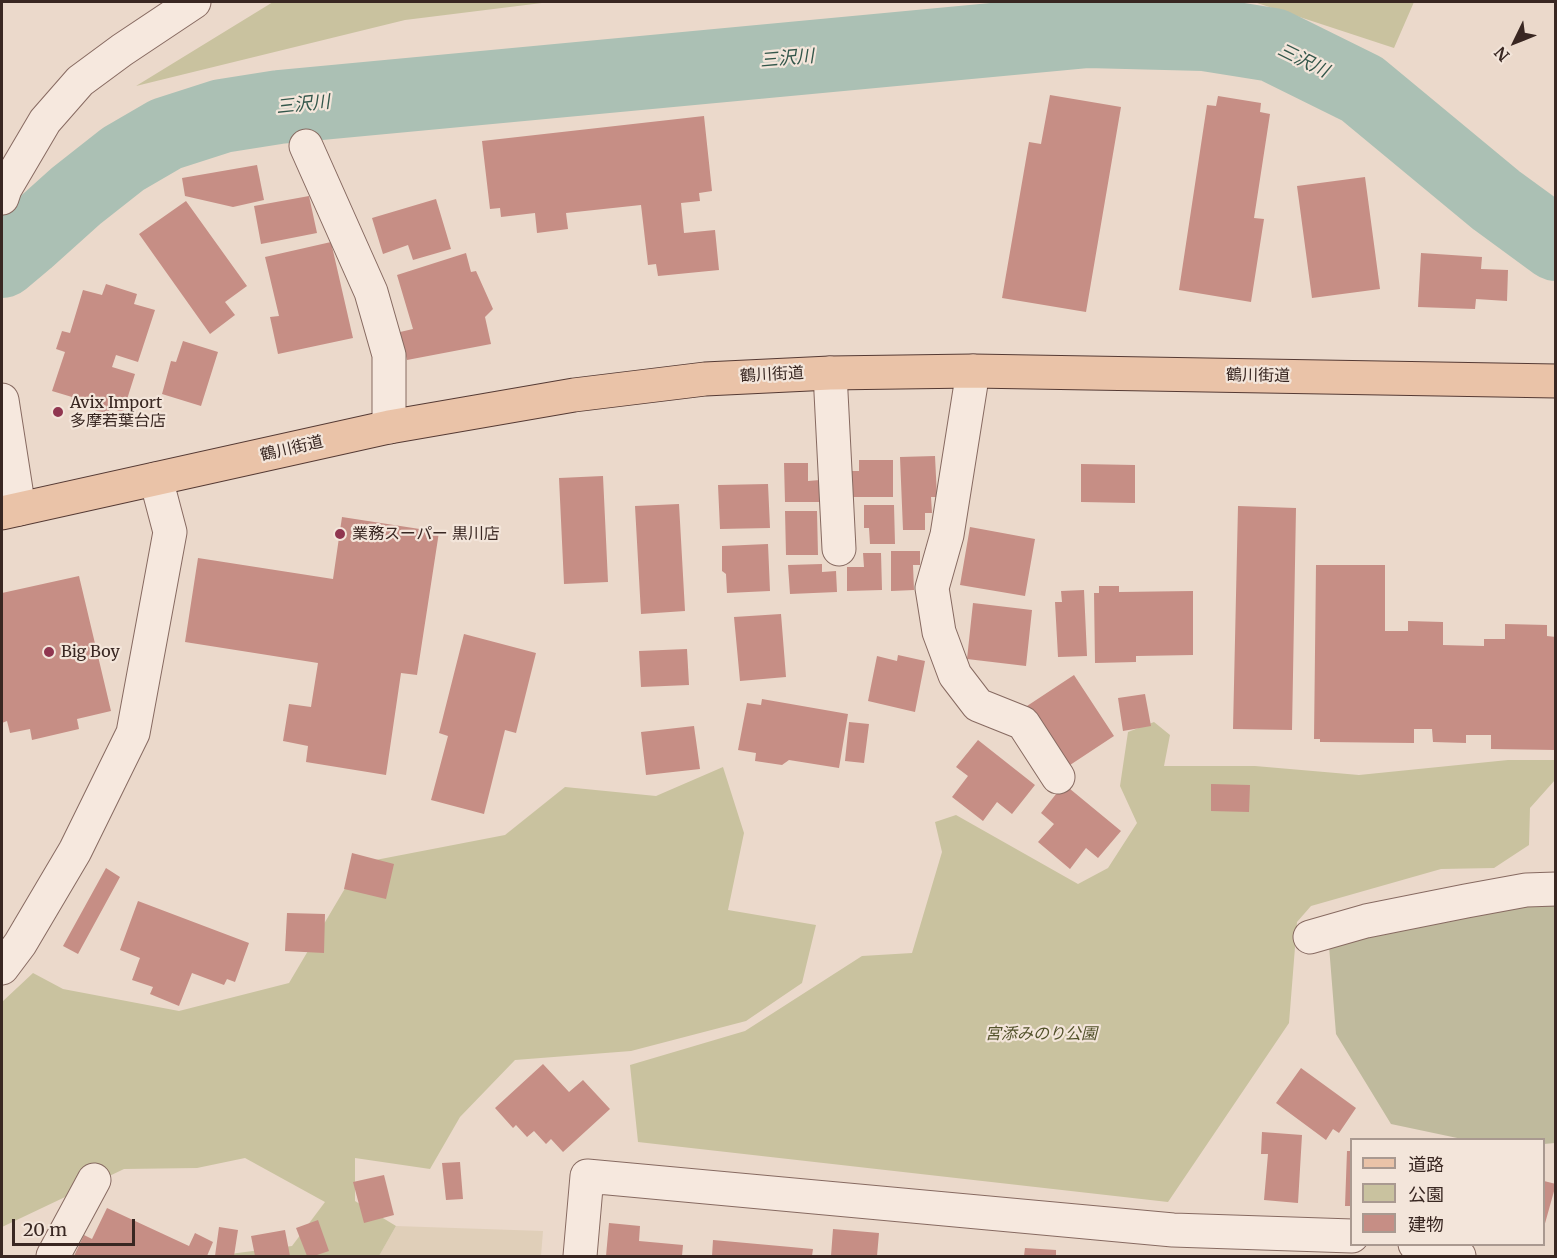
<!DOCTYPE html>
<html>
<head>
<meta charset="utf-8">
<style>
	body { margin:0 }
	#map { position:relative; width:1557px; height:1258px; overflow:hidden; background:#ebd9cb; font-family:Merriweather,"Noto Sans JP",serif }
	canvas { display:block }
	.frame { position:absolute; inset:0; border:3px solid #392722; pointer-events:none }
	.legend { position:absolute; left:1350px; top:1138px; width:195px; height:108px; box-sizing:border-box; background:#f3e5da; border:2px solid #a99990; margin:0; padding:8px 10px; list-style:none; font-size:18px; color:#392722 }
	.legend li { display:flex; align-items:center; gap:12px; height:30px }
	.legend b { width:30px; border:2px solid #a99990 }
	.north { position:absolute; left:1485px; top:12px; width:60px; height:60px; -webkit-text-stroke:4px #f3e5da; paint-order:stroke; rotate:227deg; font-size:16px; font-weight:700; line-height:24px; text-align:center; color:#392722 }
	.north::after { content:''; display:block; margin:auto; width:21px; height:27px; background:#392722; clip-path:polygon(50% 0,100% 100%,50% 72%,0 100%) }
	.scale { position:absolute; left:12px; top:1219px; width:123px; height:27px; box-sizing:border-box; border:3px solid #392722; border-top:0; padding-left:8px; font-size:18px; line-height:21px; white-space:nowrap; color:#392722; -webkit-text-stroke:4px #f3e5da; paint-order:stroke }
</style>
</head>
<body>
<div id="map">
<canvas width="1557" height="1258"></canvas>
<div class="frame"></div>
<ul class="legend">
<li><b style="height:8px;background:#eac3a8"></b>道路</li>
<li><b style="height:16px;background:#c9c29f"></b>公園</li>
<li><b style="height:16px;background:#c68e85"></b>建物</li>
</ul>
<div class="north">N</div>
<div class="scale">20 m</div>
</div>
<script>
const g = document.querySelector('canvas').getContext('2d');
g.lineJoin = 'round';
function fillPath(path, color) {
  g.fillStyle = color;
  g.fill(path, 'evenodd');
}
function toPath(rows) {
  const path = new Path2D();
  for (const r of rows) {
    path.moveTo(r[0], r[1]);
    for (let i = 2; i < r.length; i += 2) path.lineTo(r[i], r[i + 1]);
  }
  return path;
}
function trace(path, color, width, dash) {
  g.strokeStyle = color;
  g.lineWidth = width;
  g.lineCap = dash ? 'butt' : 'round';
  g.setLineDash(dash || []);
  g.stroke(path);
}
function label(font, color, halo, rows, align = 'center') {
  g.font = font + ' Merriweather,"Noto Sans JP",serif';
  g.lineWidth = 4.5;
  g.setLineDash([]);
  g.textBaseline = 'middle';
  g.strokeStyle = halo;
  g.fillStyle = color;
  for (const [text, x, y, turn = 0] of rows) {
    g.save();
    g.translate(x, y);
    g.rotate((+turn || 0) * Math.PI / 180);
    g.textAlign = isNaN(turn) ? turn : align;
    if (halo) g.strokeText(text, 0, 0);
    g.fillText(text, 0, 0);
    g.restore();
  }
}
const farmland = toPath([
	[396,1226,543,1231,541,1256,379,1256]
]);
const green = toPath([
	[273,2,550,2,405,20,136,86],
	[1254,2,1414,2,1394,48],
	[1154,722,1170,735,1164,766,1255,766,1359,775,1508,760,1555,760,1555,780,1530,808,1529,845,1494,868,1441,869,1311,906,1297,922,1289,1023,1168,1202,638,1142,630,1065,745,1031,862,956,912,953,942,852,935,822,956,815,1078,884,1108,868,1137,823,1120,786,1128,732],
	[723,767,744,833,728,910,816,925,802,983,746,1021,631,1051,515,1060,460,1117,430,1169,355,1158,355,1201,396,1226,379,1256,214,1256,292,1246,325,1202,245,1158,197,1168,124,1169,2,1227,2,1002,33,973,63,989,179,1011,289,983,360,863,505,835,565,787,656,796]
]);
const cemetery = toPath([
	[1527,902,1555,903,1555,1143,1544,1144,1544,1140,1462,1139,1391,1124,1336,1034,1329,946]
]);
const river = toPath([
	[2,261,27,240,76,196,123,159,166,134,222,116,279,107,1088,31,1204,34,1273,45,1362,89,1496,200,1556,244]
]);
const building = toPath([
	[1050,95,1121,107,1086,312,1002,298,1029,142,1041,144],
	[1218,96,1261,103,1260,112,1270,114,1254,218,1264,219,1251,302,1179,290,1207,105,1216,106],
	[704,116,712,191,699,193,700,201,681,203,684,233,715,230,719,270,658,276,656,264,648,265,641,205,566,213,568,229,537,233,535,213,501,217,500,208,490,209,482,141],
	[257,165,264,200,233,207,185,196,182,178],
	[1365,177,1380,289,1312,298,1297,186],
	[309,196,317,233,261,244,254,206],
	[436,199,451,249,413,260,408,245,383,254,372,218],
	[186,201,247,286,225,302,235,315,210,334,139,234],
	[331,242,353,338,278,354,270,317,279,316,265,257],
	[466,253,471,272,476,271,493,309,485,317,491,344,407,360,400,332,413,329,397,275],
	[1421,253,1482,257,1481,269,1508,270,1507,301,1476,299,1475,309,1418,307],
	[106,284,137,294,134,304,155,310,138,362,116,355,112,367,135,374,123,412,110,408,108,414,70,403,72,397,52,391,65,352,56,349,62,331,70,333,83,290,102,295],
	[183,341,218,352,201,406,162,394,171,361,176,362],
	[935,456,937,497,931,497,932,513,925,513,925,530,903,530,900,457],
	[859,460,893,460,893,497,853,497,852,471,859,471],
	[784,463,808,463,808,481,820,480,820,502,785,502],
	[1081,464,1135,465,1135,503,1081,502],
	[603,476,608,582,564,584,559,478],
	[768,484,770,528,720,529,718,485],
	[679,504,685,611,641,614,635,506],
	[864,505,894,505,895,544,870,544,869,528,864,528],
	[1238,506,1296,508,1292,730,1233,729],
	[785,511,817,511,818,555,786,555],
	[342,517,439,532,417,675,401,673,386,775,306,762,308,746,283,741,289,704,311,707,318,663,185,642,198,558,333,579],
	[970,527,1035,539,1025,596,960,585],
	[768,544,770,591,727,593,726,574,722,571,722,546],
	[891,551,920,551,920,565,913,565,914,590,891,591],
	[863,553,881,553,882,590,847,591,847,567,864,567],
	[822,564,822,572,836,571,837,592,790,594,788,565],
	[1316,565,1385,565,1385,631,1408,631,1408,621,1443,622,1443,645,1484,646,1484,639,1505,639,1505,624,1547,625,1547,636,1556,637,1556,750,1491,749,1491,735,1466,735,1466,743,1433,742,1432,729,1414,729,1414,743,1320,742,1320,739,1314,739],
	[79,576,111,711,77,719,79,729,32,740,30,729,10,733,7,721,2,723,2,593],
	[1099,586,1119,586,1119,592,1193,591,1193,655,1136,656,1136,662,1095,663,1094,593,1099,593],
	[1084,590,1087,656,1058,657,1055,602,1062,602,1061,591],
	[973,603,1032,610,1026,666,967,659],
	[781,614,786,677,740,681,734,617],
	[464,634,536,653,516,733,505,730,484,814,431,800,448,736,439,733],
	[687,649,689,685,641,687,639,651],
	[898,655,925,661,915,712,868,701,877,656,897,661],
	[1074,675,1114,736,1067,767,1027,706],
	[1145,694,1151,726,1123,731,1118,698],
	[762,699,848,714,839,768,789,760,782,765,755,761,756,753,738,750,747,703,761,705],
	[849,722,869,724,864,763,845,761],
	[694,726,700,769,646,775,641,732],
	[978,740,1035,785,1012,814,997,802,983,821,952,797,968,776,956,767],
	[1064,784,1121,831,1098,858,1086,848,1070,869,1038,842,1054,824,1041,813],
	[1211,784,1250,785,1249,812,1211,811],
	[352,853,394,864,386,899,344,889],
	[106,868,120,877,78,954,63,946],
	[138,901,249,943,235,982,227,979,224,985,192,973,179,1006,150,994,153,987,132,980,140,958,120,950],
	[287,913,325,914,324,953,285,951],
	[543,1064,569,1092,583,1080,610,1109,563,1152,551,1139,546,1144,534,1131,527,1137,516,1125,513,1128,495,1108],
	[1301,1068,1356,1108,1339,1133,1333,1129,1326,1140,1276,1103],
	[1262,1132,1302,1135,1298,1203,1264,1200,1268,1154,1261,1154],
	[1347,1151,1352,1151,1352,1206,1345,1206],
	[460,1162,463,1199,446,1200,442,1163],
	[384,1175,394,1215,364,1223,353,1182],
	[1544,1181,1556,1184,1544,1227],
	[107,1208,189,1246,195,1233,213,1242,207,1256,74,1256,84,1235,92,1239],
	[318,1220,329,1251,314,1256,307,1256,296,1228],
	[609,1223,640,1226,639,1241,683,1245,682,1256,606,1256],
	[219,1227,238,1230,234,1256,215,1256],
	[833,1229,879,1233,877,1256,831,1256],
	[285,1230,290,1256,255,1256,251,1236],
	[713,1240,813,1249,812,1256,712,1256],
	[1025,1248,1056,1250,1056,1256,1024,1256]
]);
const minor = toPath([
	[306,146,371,292,389,355,389,427],
	[2,198,5,189,45,121,80,81,122,50,194,2],
	[973,371,947,535,932,588,939,632,955,675,978,705,1023,723,1058,777],
	[830,373,839,549],
	[2,400,19,509],
	[1310,937,1366,921,1466,901,1526,890,1556,889],
	[2,968,20,944,75,851,133,733,170,532,156,479],
	[1415,1244,1459,1256],
	[53,1256,94,1180],
	[580,1256,587,1176,1173,1230,1352,1236]
]);
const major = toPath([
	[2,513,389,427,574,395,705,379,830,373,973,371,1556,381]
]);
const markers = [
	[58,412,6,"#903650"],
	[340,534,6,"#903650"],
	[49,652,6,"#903650"]
];
const streetNames = [
	["鶴川街道",772,375,-3],
	["鶴川街道",1258,376,1],
	["鶴川街道",292,449,-13]
];
const poiNames = [
	["Avix Import",70,403],
	["多摩若葉台店",70,421],
	["業務スーパー 黒川店",352,534],
	["Big Boy",61,652]
];
const parkNames = [
	["宮添みのり公園",1041,1034]
];
const waterNames = [
	["三沢川",787,59,-5],
	["三沢川",1303,61,26],
	["三沢川",303,105,-6]
];
fillPath(farmland, '#e0cfb9');
fillPath(green, '#c9c29f');
fillPath(cemetery, '#bfba9d');
trace(river, '#abc0b4', 74);
fillPath(building, '#c68e85');
trace(minor, '#876a61', 35);
trace(major, '#553a34', 35);
trace(minor, '#f6e8de', 33);
trace(major, '#eac3a8', 33);
for (const [x, y, r, color] of markers) {
  const dot = new Path2D();
  dot.arc(x, y, r, 0, 2 * Math.PI);
  g.fillStyle = color;
  g.fill(dot);
  trace(dot, '#f3e5da', 2);
}
label('16px', '#392722', '#f3e5da', streetNames);
label('16px', '#392722', '#f3e5da', poiNames, 'left');
label('italic 16px', '#53522b', '#f3e5da', parkNames);
label('italic 18px', '#33574b', '#f3e5da', waterNames);
</script>
</body>
</html>
